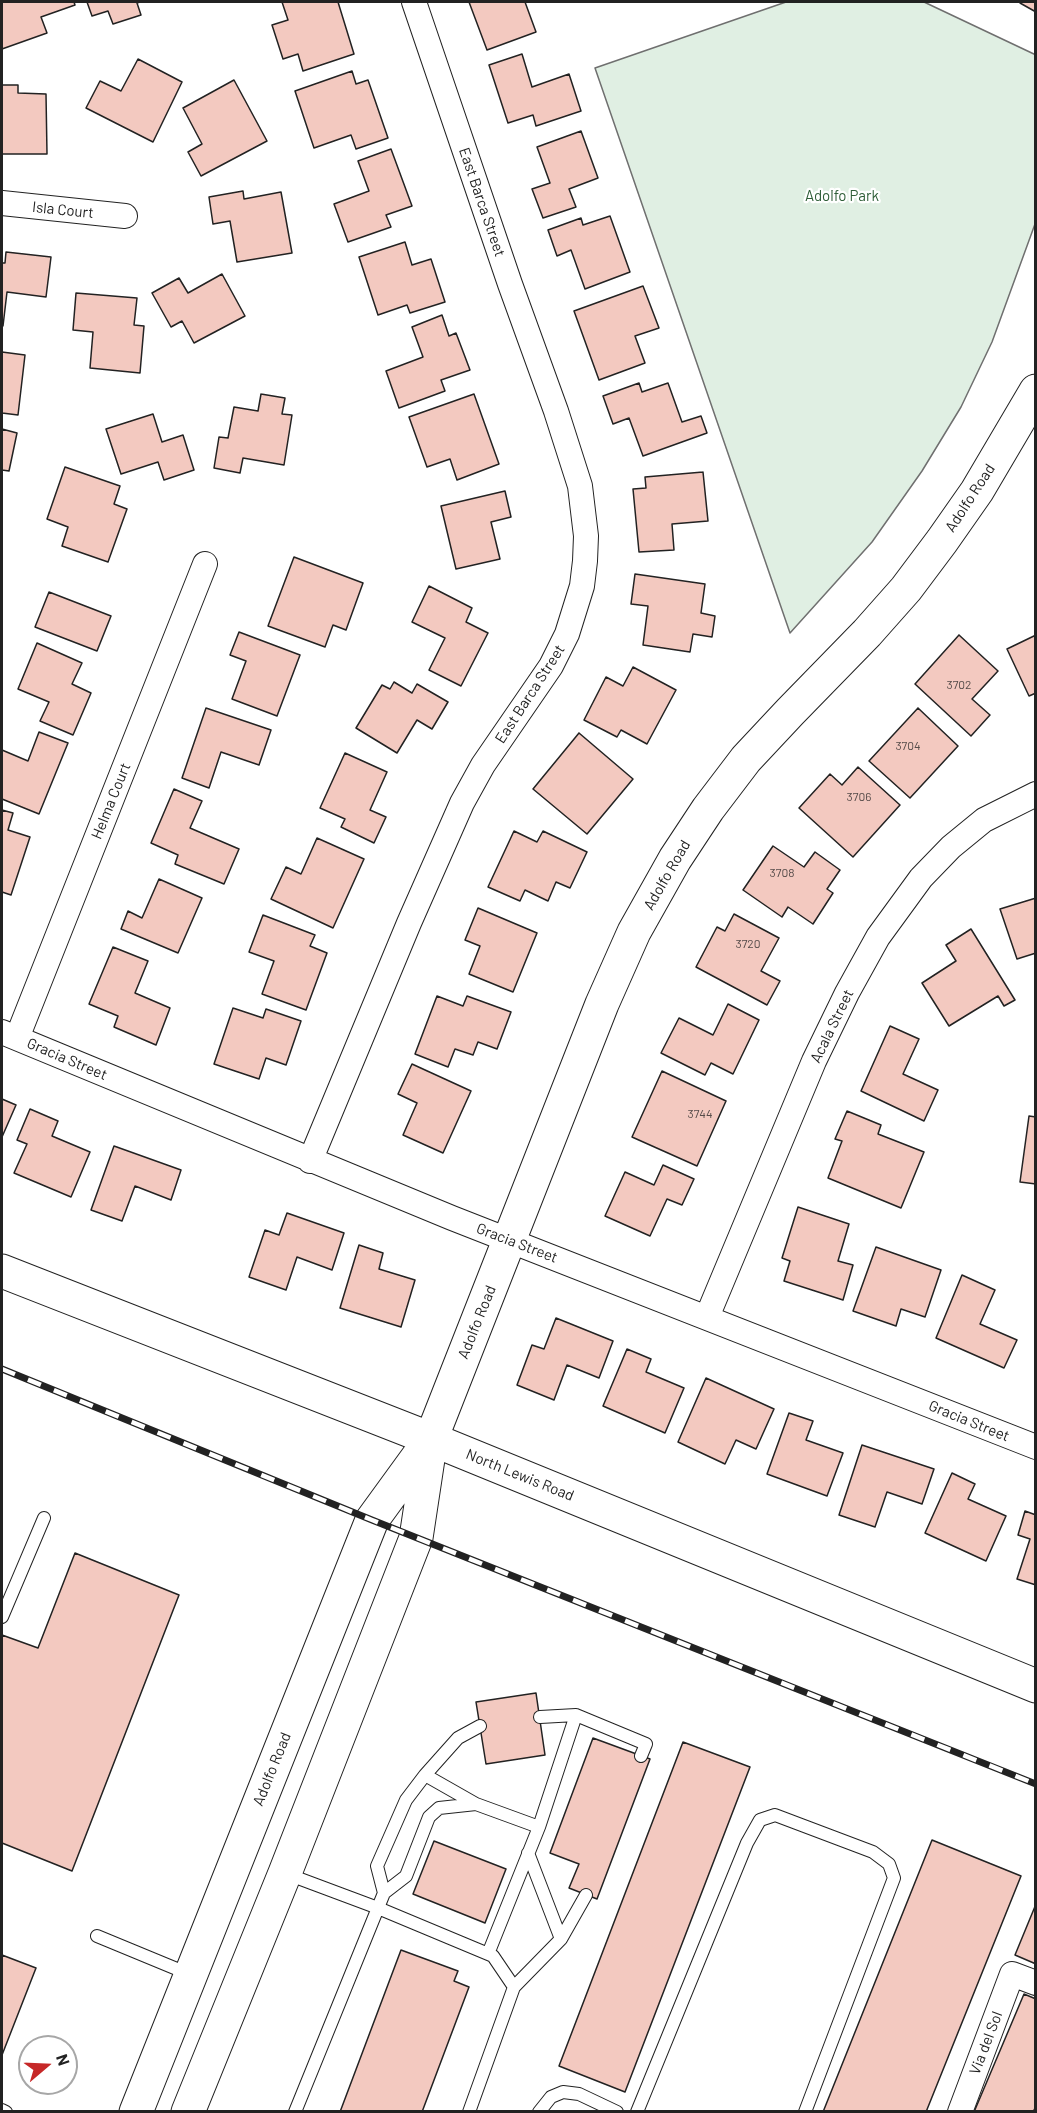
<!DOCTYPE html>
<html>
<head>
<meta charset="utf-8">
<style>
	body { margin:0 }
	#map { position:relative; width:1037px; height:2113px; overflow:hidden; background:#fff; font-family:Barlow,sans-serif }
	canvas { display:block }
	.frame { position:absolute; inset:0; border:3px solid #222; pointer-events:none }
	.north { position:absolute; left:18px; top:2035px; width:60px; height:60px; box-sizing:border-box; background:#fff; border:2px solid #a7a7a7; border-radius:50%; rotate:71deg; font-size:16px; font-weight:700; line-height:24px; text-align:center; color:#222 }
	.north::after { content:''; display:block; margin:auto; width:21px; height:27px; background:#c62828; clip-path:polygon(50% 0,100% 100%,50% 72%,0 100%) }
</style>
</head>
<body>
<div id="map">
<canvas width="1037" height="2113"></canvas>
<div class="frame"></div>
<div class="north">N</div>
</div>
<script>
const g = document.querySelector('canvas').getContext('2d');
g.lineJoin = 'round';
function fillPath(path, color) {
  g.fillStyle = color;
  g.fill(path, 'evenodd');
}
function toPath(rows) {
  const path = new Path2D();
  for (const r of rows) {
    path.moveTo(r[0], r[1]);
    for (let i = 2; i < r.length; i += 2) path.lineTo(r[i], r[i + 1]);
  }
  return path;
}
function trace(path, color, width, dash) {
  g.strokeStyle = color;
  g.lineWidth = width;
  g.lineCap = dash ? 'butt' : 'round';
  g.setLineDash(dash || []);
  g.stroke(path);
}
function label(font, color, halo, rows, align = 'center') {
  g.font = font + ' Barlow,sans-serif';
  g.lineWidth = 4.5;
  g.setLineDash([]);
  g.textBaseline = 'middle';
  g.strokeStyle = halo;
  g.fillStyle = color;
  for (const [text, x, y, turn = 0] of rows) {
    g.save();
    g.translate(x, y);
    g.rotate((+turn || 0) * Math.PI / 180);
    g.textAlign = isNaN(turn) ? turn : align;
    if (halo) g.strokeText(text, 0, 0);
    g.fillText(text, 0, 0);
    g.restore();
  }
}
const green = toPath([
	[786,2,924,2,1036,55,1035,224,992,342,961,407,922,471,872,542,790,633,595,68,786,2]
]);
const building = toPath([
	[2,2,74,2,75,5,41,17,47,33,2,49,2,2],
	[87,2,140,2,137,3,141,15,113,24,108,11,92,16,87,2],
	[282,2,338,2,354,54,303,71,298,54,283,59,272,25,288,20,282,2],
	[469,2,525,2,536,32,487,50,469,2],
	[1021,2,1036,2,1036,12,1020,3,1021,2],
	[522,54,532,87,569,74,581,111,536,126,533,115,508,123,489,65,522,54],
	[138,59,182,82,153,142,86,108,100,81,121,91,138,59],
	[352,71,356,84,368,80,388,138,356,149,351,135,314,148,295,91,352,71],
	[234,80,267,141,201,176,188,152,202,144,183,108,234,80],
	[2,85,18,85,18,93,46,94,47,154,2,154,2,85],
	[581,131,598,178,569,189,576,207,543,218,532,189,550,183,537,147,581,131],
	[391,149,412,206,386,215,391,227,348,242,334,204,369,191,358,161,391,149],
	[243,191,244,199,281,192,292,253,237,262,230,221,213,224,209,197,243,191],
	[610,216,630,272,585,289,571,250,557,256,548,230,581,218,583,225,610,216],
	[405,242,412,265,431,259,445,302,410,313,407,305,378,315,359,257,405,242],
	[6,252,51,257,46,297,7,292,3,326,2,326,2,263,5,263,6,252],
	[222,274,245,316,194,343,182,321,171,327,152,293,179,278,188,293,222,274],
	[643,286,659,328,635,336,645,363,599,380,574,311,643,286],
	[76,293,137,298,134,325,144,326,140,373,90,368,93,332,73,330,76,293],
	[442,315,449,336,456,333,470,370,441,380,445,391,399,408,386,371,423,357,412,327,442,315],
	[2,352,25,355,18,415,2,413,2,352],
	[639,383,642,392,668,383,682,422,701,416,707,433,643,456,629,418,613,424,603,396,639,383],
	[261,394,285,398,282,414,292,415,284,465,243,458,240,473,214,468,219,437,228,438,234,407,258,411,261,394],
	[474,394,499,464,457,480,450,459,427,467,409,417,474,394],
	[153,414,162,442,183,435,194,470,164,480,158,462,121,474,106,429,153,414],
	[2,429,17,433,9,471,2,470,2,429],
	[65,467,120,486,114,504,127,509,108,562,62,546,68,527,47,519,65,467],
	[703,472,708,521,672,524,674,550,639,552,633,489,646,488,645,477,703,472],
	[505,491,511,517,491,522,500,559,456,569,441,506,505,491],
	[294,557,363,583,346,630,333,625,325,647,268,626,294,557],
	[635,574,705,584,701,613,715,616,712,637,693,634,690,652,643,645,648,606,631,604,635,574],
	[429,586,472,608,466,622,488,633,461,686,429,670,445,638,412,622,429,586],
	[49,592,111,616,97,651,35,627,49,592],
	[239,632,300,655,277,716,232,699,246,661,230,655,239,632],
	[959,635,998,671,972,699,990,715,971,736,915,684,959,635],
	[1036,635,1036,693,1029,696,1007,649,1036,635],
	[37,643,82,663,72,684,91,693,73,735,40,721,49,702,18,689,37,643],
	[633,667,676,690,647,744,621,730,617,737,584,720,606,677,623,686,633,667],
	[394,682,412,693,417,684,448,702,432,729,417,720,397,753,356,728,382,685,390,689,394,682],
	[206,708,271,730,259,765,221,752,209,788,182,778,206,708],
	[918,708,958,746,910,798,869,761,918,708],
	[39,732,68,743,39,814,2,799,2,750,28,761,39,732],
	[579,733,633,779,587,834,533,789,579,733],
	[345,753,387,772,370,810,386,817,374,843,341,827,345,819,320,808,345,753],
	[858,767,900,805,853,857,799,808,830,774,842,785,858,767],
	[174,789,202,801,190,828,239,849,224,884,175,864,178,855,151,843,174,789],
	[2,810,13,813,8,830,30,837,11,895,2,892,2,810],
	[514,831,537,842,543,831,587,852,570,888,556,882,548,901,525,890,520,901,488,887,514,831],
	[317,838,364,859,333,928,271,899,286,867,301,874,317,838],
	[773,846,804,867,815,852,840,870,827,889,833,893,813,924,788,907,782,917,743,890,773,846],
	[159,879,202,898,178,953,121,929,128,911,142,918,159,879],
	[1036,898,1036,953,1017,959,1000,909,1036,898],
	[478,908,537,933,513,992,469,974,480,946,465,940,478,908],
	[734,914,779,938,761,971,780,981,767,1005,696,967,717,927,725,931,734,914],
	[263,915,315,935,310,946,327,953,306,1010,262,994,274,961,249,952,263,915],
	[971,929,1015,1000,1004,1006,998,996,949,1026,922,983,956,961,946,945,971,929],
	[113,947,148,961,135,993,170,1008,156,1045,114,1027,118,1016,89,1004,113,947],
	[437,996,463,1006,467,996,511,1012,497,1049,478,1042,473,1055,455,1049,448,1067,415,1054,437,996],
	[728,1004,759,1020,733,1074,711,1063,705,1075,661,1053,679,1018,713,1035,728,1004],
	[233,1008,263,1018,266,1009,301,1021,286,1065,266,1058,259,1079,214,1064,233,1008],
	[890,1026,919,1039,903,1074,938,1090,924,1121,861,1091,890,1026],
	[412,1064,471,1091,443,1153,403,1135,417,1103,398,1094,412,1064],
	[662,1071,726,1101,697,1166,632,1137,662,1071],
	[2,1099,16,1105,2,1137,2,1099],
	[30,1109,58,1121,52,1136,90,1152,71,1197,14,1173,27,1144,17,1140,30,1109],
	[847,1111,881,1125,878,1134,924,1152,901,1208,828,1178,842,1141,835,1139,847,1111],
	[1029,1116,1036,1117,1036,1184,1020,1182,1029,1116],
	[114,1146,181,1170,171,1200,135,1186,122,1221,91,1210,114,1146],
	[663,1165,694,1179,682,1205,667,1199,650,1236,605,1216,625,1172,654,1185,663,1165],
	[798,1207,849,1224,838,1261,853,1265,843,1300,784,1281,790,1261,782,1258,798,1207],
	[287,1213,344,1233,332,1270,297,1257,286,1290,249,1277,265,1230,279,1235,287,1213],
	[359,1245,383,1253,379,1269,415,1280,401,1327,340,1308,359,1245],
	[876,1247,941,1270,925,1317,901,1309,896,1326,853,1311,876,1247],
	[962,1275,995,1290,980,1324,1017,1340,1004,1368,936,1338,962,1275],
	[556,1318,613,1341,599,1378,567,1365,554,1400,517,1385,532,1345,544,1349,556,1318],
	[627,1349,651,1359,646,1372,684,1388,665,1433,603,1406,627,1349],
	[706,1378,774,1409,756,1449,736,1440,725,1464,678,1442,706,1378],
	[789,1413,813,1421,806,1440,843,1453,827,1496,767,1474,789,1413],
	[862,1445,934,1469,922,1504,887,1492,875,1527,839,1515,862,1445],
	[952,1473,975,1484,968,1499,1006,1516,986,1561,925,1533,952,1473],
	[1025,1511,1036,1515,1036,1585,1017,1579,1030,1539,1018,1535,1025,1511],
	[75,1553,179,1595,72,1871,2,1843,2,1635,38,1648,75,1553],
	[536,1693,545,1755,486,1764,476,1702,536,1693],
	[593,1738,650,1759,597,1899,569,1888,579,1864,550,1853,593,1738],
	[683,1742,750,1767,625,2092,559,2066,683,1742],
	[932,1840,1021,1876,926,2112,823,2112,932,1840],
	[434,1841,506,1869,485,1923,413,1894,434,1841],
	[1036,1904,1036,1964,1015,1955,1036,1904],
	[401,1950,458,1971,454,1981,469,1987,422,2112,340,2112,401,1950],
	[2,1955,36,1968,2,2055,2,1955],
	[1024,1994,1036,1999,1036,2106,1033,2112,974,2112,1024,1994]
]);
const lane = toPath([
	[2,1617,44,1518],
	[540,1717,576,1715,646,1744,641,1756],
	[425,1775,476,1804,539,1827,488,1954],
	[539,1827,576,1715],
	[528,1853,561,1939],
	[287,1874,378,1908,493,1956,514,1987,469,2112],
	[384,1893,406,1876,429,1817,439,1808,476,1804],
	[97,1936,189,1974],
	[514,1987,561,1939,586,1895],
	[2,2110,6,2112],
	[295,2112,384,1893,377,1866,406,1800,425,1775,458,1738,480,1726],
	[539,2112,551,2097,563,2092,579,2094,617,2112],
	[637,2112,747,1843,760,1820,775,1815,873,1852,889,1864,894,1878,805,2112]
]);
const street = toPath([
	[2,203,125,216],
	[2,1032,452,1218,1036,1447],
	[17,1038,205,564],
	[310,1161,409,923,462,803,483,765,551,666,567,634,582,586,585,561,586,536,580,486,556,411,510,284,414,2],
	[707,1317,814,1061,847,993,878,937,921,878,951,847,984,820,1036,794],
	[960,2112,1012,1974,1036,1983]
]);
const secondary = toPath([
	[136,2112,372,1520,428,1443],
	[188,2112,285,1873,416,1538,431,1439,602,1004,634,932,675,859,708,809,746,759,790,712,867,633,906,589,942,541,977,491,1036,391]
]);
const primary = toPath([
	[2,1271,431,1439,1036,1686]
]);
const rail = toPath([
	[2,1369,372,1520,1036,1784]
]);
const numberNames = [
	["3702",959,685],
	["3704",908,746],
	["3706",859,797],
	["3708",782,873],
	["3720",748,944],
	["3744",700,1114]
];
const parkNames = [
	["Adolfo Park",842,196]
];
const streetNames = [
	["East Barca Street",482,202,71],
	["Isla Court",63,210,6],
	["Adolfo Road",970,498,-57],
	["East Barca Street",530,694,-57],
	["Helma Court",111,801,-68],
	["Adolfo Road",667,875,-60],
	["Acala Street",832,1026,-64],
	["Gracia Street",67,1059,23],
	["Gracia Street",517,1243,21],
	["Adolfo Road",477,1322,-68],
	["Gracia Street",969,1421,22],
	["North Lewis Road",520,1475,22],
	["Adolfo Road",272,1769,-68],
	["Via del Sol",986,2043,-69]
];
fillPath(green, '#e0efe3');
trace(green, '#6f6f6f', 1.5);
fillPath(building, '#f3c9c0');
trace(building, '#222', 1.5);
trace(lane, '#222', 14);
trace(street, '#222', 26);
trace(secondary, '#222', 35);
trace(primary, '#222', 35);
trace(lane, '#fff', 12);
trace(street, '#fff', 24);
trace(secondary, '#fff', 33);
trace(primary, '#fff', 33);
trace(rail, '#222', 7);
trace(rail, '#fff', 4.5, [14]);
label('12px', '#564c4a', null, numberNames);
label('15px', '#2f5e38', '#fff', parkNames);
label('15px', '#222', '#fff', streetNames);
</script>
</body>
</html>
